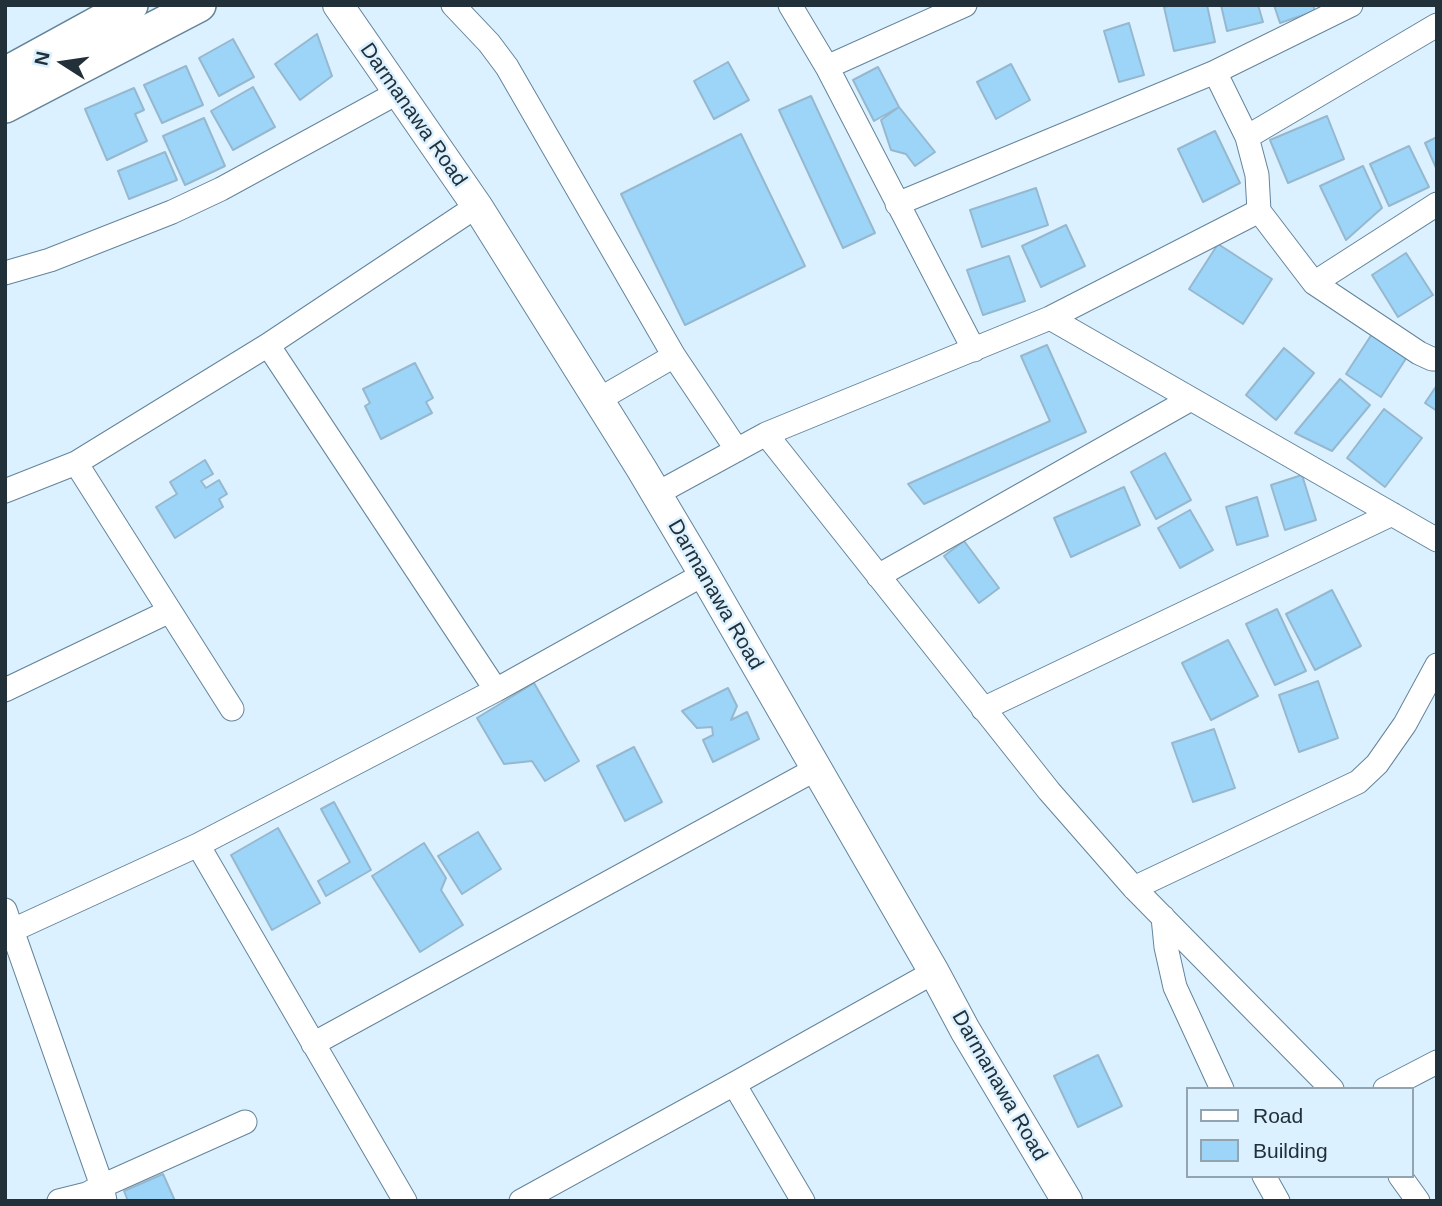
<!DOCTYPE html>
<html>
<head>
<meta charset="utf-8">
<style>
	body { margin:0 }
	#map { position:relative; width:1442px; height:1206px; overflow:hidden; background:#dbf1ff; font-family:Arial,sans-serif }
	canvas { display:block }
	.frame { position:absolute; inset:0; border:7px solid #223039; pointer-events:none }
	.legend { position:absolute; left:1186px; top:1087px; width:228px; height:91px; box-sizing:border-box; background:#dbf1ff; border:2px solid #91a4b0; margin:0; padding:9px 12px; list-style:none; font-size:21px; color:#223039 }
	.legend li { display:flex; align-items:center; gap:14px; height:35px }
	.legend b { width:35px; border:2px solid #91a4b0 }
	.north { position:absolute; left:28px; top:28px; width:70px; height:70px; -webkit-text-stroke:5px #dbf1ff; paint-order:stroke; rotate:282deg; font-size:19px; font-weight:700; line-height:28px; text-align:center; color:#223039 }
	.north::after { content:''; display:block; margin:auto; width:24px; height:32px; background:#223039; clip-path:polygon(50% 0,100% 100%,50% 72%,0 100%) }
</style>
</head>
<body>
<div id="map">
<canvas width="1442" height="1206"></canvas>
<div class="frame"></div>
<ul class="legend">
<li><b style="height:9px;background:#fff"></b>Road</li>
<li><b style="height:19px;background:#9dd5f9"></b>Building</li>
</ul>
<div class="north">N</div>
</div>
<script>
const g = document.querySelector('canvas').getContext('2d');
g.lineJoin = 'round';
function fillPath(path, color) {
  g.fillStyle = color;
  g.fill(path, 'evenodd');
}
function toPath(rows) {
  const path = new Path2D();
  for (const r of rows) {
    path.moveTo(r[0], r[1]);
    for (let i = 2; i < r.length; i += 2) path.lineTo(r[i], r[i + 1]);
  }
  return path;
}
function trace(path, color, width, dash) {
  g.strokeStyle = color;
  g.lineWidth = width;
  g.lineCap = dash ? 'butt' : 'round';
  g.setLineDash(dash || []);
  g.stroke(path);
}
function label(font, color, halo, rows, align = 'center') {
  g.font = font + ' Arial,sans-serif';
  g.lineWidth = 5;
  g.setLineDash([]);
  g.textBaseline = 'middle';
  g.strokeStyle = halo;
  g.fillStyle = color;
  for (const [text, x, y, turn = 0] of rows) {
    g.save();
    g.translate(x, y);
    g.rotate((+turn || 0) * Math.PI / 180);
    g.textAlign = isNaN(turn) ? turn : align;
    if (halo) g.strokeText(text, 0, 0);
    g.fillText(text, 0, 0);
    g.restore();
  }
}
const building = toPath([
	[1172,5,1207,5,1215,42,1174,51,1164,7,1172,5],
	[1221,5,1258,5,1263,22,1227,31,1221,5],
	[1274,5,1313,5,1315,11,1280,23,1274,5],
	[1129,23,1144,75,1119,82,1104,31,1129,23],
	[317,34,332,76,300,100,275,64,317,34],
	[233,39,254,77,219,96,199,58,233,39],
	[728,62,749,100,714,119,694,81,728,62],
	[1011,64,1030,100,996,119,977,82,1011,64],
	[186,66,203,105,162,123,144,85,186,66],
	[878,67,899,107,874,121,853,80,878,67],
	[253,87,275,127,233,150,211,111,253,87],
	[134,88,144,110,135,114,147,141,107,160,85,109,134,88],
	[811,96,875,233,843,248,779,110,811,96],
	[899,107,935,152,915,166,906,154,891,150,881,120,899,107],
	[1327,116,1344,159,1288,183,1270,140,1327,116],
	[204,118,225,166,185,185,163,136,204,118],
	[1215,131,1240,183,1203,202,1178,149,1215,131],
	[741,134,805,266,685,325,621,194,741,134],
	[1437,137,1437,170,1425,143,1437,137],
	[1409,146,1429,187,1389,206,1370,164,1409,146],
	[165,152,177,180,129,199,118,171,165,152],
	[1363,166,1382,208,1346,240,1320,186,1363,166],
	[1036,188,1048,225,982,247,970,210,1036,188],
	[1066,225,1085,266,1041,287,1022,246,1066,225],
	[1218,244,1272,279,1243,324,1189,289,1218,244],
	[1406,253,1433,295,1398,317,1372,275,1406,253],
	[1009,256,1025,301,983,315,967,270,1009,256],
	[1372,334,1407,357,1381,397,1346,374,1372,334],
	[1047,345,1086,432,924,504,908,484,1050,421,1021,356,1047,345],
	[1284,348,1314,373,1276,420,1246,395,1284,348],
	[415,363,433,398,426,402,432,413,381,439,365,406,370,403,363,389,415,363],
	[1340,379,1370,405,1332,451,1295,433,1340,379],
	[1437,385,1437,411,1425,403,1437,385],
	[1384,409,1422,438,1385,487,1347,458,1384,409],
	[1165,453,1191,500,1156,519,1131,472,1165,453],
	[205,460,213,474,201,481,206,488,219,480,227,494,219,499,223,507,175,538,156,507,177,494,170,482,205,460],
	[1302,475,1316,520,1285,530,1271,485,1302,475],
	[1124,487,1140,525,1071,557,1054,518,1124,487],
	[1257,497,1268,536,1237,545,1226,507,1257,497],
	[1190,510,1213,550,1180,568,1158,528,1190,510],
	[964,541,999,588,979,603,944,556,964,541],
	[1332,590,1361,646,1315,670,1286,614,1332,590],
	[1277,609,1306,671,1275,685,1246,624,1277,609],
	[1228,640,1258,696,1211,720,1182,663,1228,640],
	[1318,681,1338,738,1299,752,1279,695,1318,681],
	[534,683,579,761,545,781,532,761,504,764,477,718,534,683],
	[728,688,737,706,731,720,747,712,759,739,713,762,703,740,713,735,712,727,697,728,682,711,728,688],
	[1214,729,1235,788,1193,802,1172,743,1214,729],
	[634,747,662,802,625,821,597,766,634,747],
	[334,802,371,870,326,896,318,881,350,862,321,809,334,802],
	[278,828,320,903,272,930,231,855,278,828],
	[478,832,501,869,462,894,438,856,478,832],
	[424,843,446,878,441,890,463,925,420,952,372,876,424,843],
	[1098,1055,1122,1106,1078,1127,1054,1076,1098,1055],
	[163,1174,175,1201,128,1201,124,1191,163,1174]
]);
const minor = toPath([
	[453,5,489,43,507,67,674,356,737,450],
	[790,5,827,67,974,350],
	[827,67,965,5],
	[1215,72,1247,137,1257,175,1259,211,1314,283,1419,353,1432,359,1437,359],
	[1247,137,1437,25],
	[897,204,1215,72,1351,5],
	[5,273,50,260,172,212,221,189,397,93],
	[1314,283,1437,204],
	[1050,318,1437,540],
	[268,345,496,690],
	[598,400,674,356],
	[766,434,1049,791,1134,888,1332,1089],
	[76,463,232,709],
	[5,491,76,463,268,345,477,206],
	[656,494,766,434,1050,318,1259,211],
	[878,576,1191,399],
	[5,690,170,611],
	[983,709,1392,514],
	[198,845,405,1201],
	[1134,888,1358,782,1377,764,1405,724,1437,665],
	[5,910,102,1186,105,1201],
	[1163,917,1166,947,1175,987,1222,1089],
	[13,930,198,845,496,690,704,574],
	[313,1044,816,769],
	[734,1084,803,1201],
	[1385,1089,1437,1062],
	[1264,1176,1278,1201],
	[1400,1176,1418,1201],
	[59,1201,87,1194,102,1186,245,1122],
	[521,1201,734,1084,934,972]
]);
const tertiary = toPath([
	[338,5,477,206,641,468,704,574,934,972,965,1030,1067,1201]
]);
const secondary = toPath([
	[5,74,131,5],
	[5,106,199,5]
]);
const streetNames = [
	["Darmanawa Road",413,115,55],
	["Darmanawa Road",715,595,60],
	["Darmanawa Road",999,1086,60]
];
fillPath(building, '#9dd5f9');
trace(building, '#96b8cf', 2);
trace(minor, '#64849a', 25);
trace(tertiary, '#64849a', 32);
trace(secondary, '#64849a', 36);
trace(minor, '#fff', 23);
trace(tertiary, '#fff', 30);
trace(secondary, '#fff', 33);
label('21px', '#223039', '#dbf1ff', streetNames);
</script>
</body>
</html>
